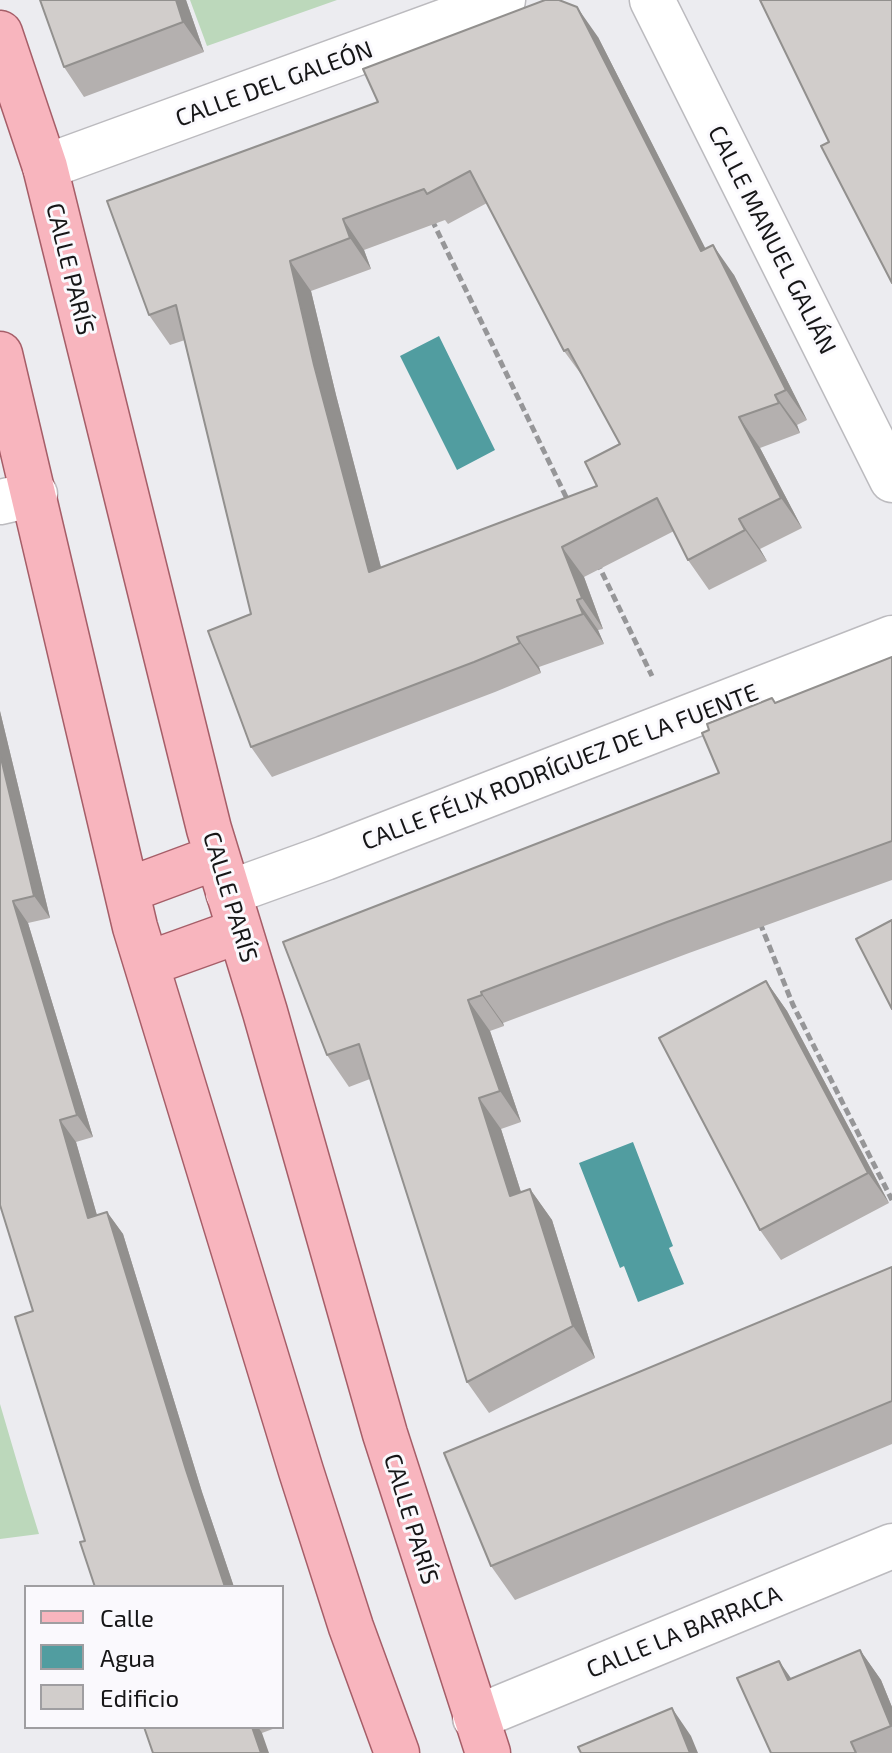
<!DOCTYPE html>
<html>
<head>
<meta charset="utf-8">
<style>
	body { margin:0 }
	#map { position:relative; width:892px; height:1753px; overflow:hidden; background:#ececf0; font-family:"Exo 2",sans-serif }
	canvas { display:block }
	.legend { position:absolute; left:24px; top:1585px; width:260px; height:144px; box-sizing:border-box; background:#faf9fd; border:2px solid #9f9ea1; margin:0; padding:10px 14px; list-style:none; font-size:24px; color:#161617 }
	.legend li { display:flex; align-items:center; gap:16px; height:40px }
	.legend b { width:40px; border:2px solid #9f9ea1 }
</style>
</head>
<body>
<div id="map">
<canvas width="892" height="1753"></canvas>
<ul class="legend">
<li><b style="height:10px;background:#f8b5be"></b>Calle</li>
<li><b style="height:22px;background:#519da0"></b>Agua</li>
<li><b style="height:22px;background:#d1cdcb"></b>Edificio</li>
</ul>
</div>
<script>
const g = document.querySelector('canvas').getContext('2d');
g.lineJoin = 'round';
function fillPath(path, color) {
  g.fillStyle = color;
  g.fill(path, 'evenodd');
}
function toPath(rows) {
  const path = new Path2D();
  for (const r of rows) {
    path.moveTo(r[0], r[1]);
    for (let i = 2; i < r.length; i += 2) path.lineTo(r[i], r[i + 1]);
  }
  return path;
}
function trace(path, color, width, dash) {
  g.strokeStyle = color;
  g.lineWidth = width;
  g.lineCap = dash ? 'butt' : 'round';
  g.setLineDash(dash || []);
  g.stroke(path);
}
function label(font, color, halo, rows, align = 'center') {
  g.font = font + ' "Exo 2",sans-serif';
  g.lineWidth = 6;
  g.setLineDash([]);
  g.textBaseline = 'middle';
  g.strokeStyle = halo;
  g.fillStyle = color;
  for (const [text, x, y, turn = 0] of rows) {
    g.save();
    g.translate(x, y);
    g.rotate((+turn || 0) * Math.PI / 180);
    g.textAlign = isNaN(turn) ? turn : align;
    if (halo) g.strokeText(text, 0, 0);
    g.fillText(text, 0, 0);
    g.restore();
  }
}
const green = toPath([
	[190,0,337,0,207,46],
	[0,1404,25,1489,39,1534,0,1539]
]);
const water = toPath([
	[439,336,495,450,457,470,400,356],
	[633,1142,673,1246,669,1248,684,1284,638,1302,624,1266,620,1268,579,1163]
]);
const path = toPath([
	[432,220,569,503],
	[597,562,652,676],
	[760,923,793,1005,892,1200]
]);
const minor = toPath([
	[652,0,892,480],
	[45,167,503,0],
	[0,502,35,494],
	[228,893,325,858,892,638],
	[475,1718,892,1546]
]);
const major = toPath([
	[0,33,45,167,209,829,265,1012,385,1434,488,1753],
	[0,354,135,927,301,1471,351,1627,397,1753],
	[128,890,217,857],
	[147,964,239,931]
]);
const wall = toPath([
	[40,0,186,0,204,52,84,97,64,67],
	[598,37,705,249,734,275,807,420,797,425,800,433,760,448,802,528,760,549,767,561,709,590,688,560,674,531,584,577,603,629,598,630,604,644,539,667,541,673,495,692,272,777,251,747,251,614,185,340,170,345,149,315],
	[487,203,564,351,586,381,620,444,597,486,381,567,336,395,311,291,371,269,364,250,445,220,448,224],
	[892,657,892,880,689,953,503,1023,504,1026,490,1031,521,1122,501,1129,521,1192,530,1189,552,1220,595,1358,489,1413,467,1382,370,1079,349,1087,327,1055,719,773,772,698,776,703],
	[0,711,50,918,28,923,93,1137,76,1142,97,1215,107,1212,123,1234,202,1492,234,1587,95,1587,33,1311],
	[766,981,787,1011,889,1203,781,1260,760,1230],
	[892,1267,892,1444,515,1600,491,1566],
	[860,1650,881,1680,892,1707,892,1753,771,1753,791,1679],
	[144,1727,278,1727,262,1733]
]);
const shadedWall = toPath([
	[176,0,186,0,204,52,183,22],
	[577,7,598,37,722,281,701,251],
	[343,219,364,250,371,269,350,238],
	[713,245,734,275,807,420,786,390],
	[290,261,311,291,336,395,390,602,369,572,314,365],
	[775,395,797,425,800,433,779,403],
	[739,417,760,448,802,528,781,498],
	[739,519,760,549,767,561,745,530],
	[562,547,584,577,603,629,582,598],
	[577,600,598,630,604,644,583,614],
	[517,637,539,667,541,673,520,643],
	[0,711,50,918,34,896,0,754],
	[13,901,28,923,93,1137,77,1115],
	[766,981,787,1011,889,1203,868,1173],
	[481,992,503,1023,504,1026,482,995],
	[468,1000,490,1031,521,1122,500,1091],
	[479,1098,501,1129,532,1227,510,1196],
	[60,1120,76,1142,104,1240,88,1218],
	[530,1189,552,1220,595,1358,573,1326],
	[107,1212,123,1234,202,1492,234,1587,225,1587,186,1470],
	[860,1650,881,1680,892,1707,892,1727],
	[779,1661,800,1691,788,1680],
	[672,1708,691,1736,698,1753,690,1753],
	[252,1727,258,1727,262,1733,269,1753,261,1753]
]);
const building = toPath([
	[40,0,176,0,183,22,64,67,40,0],
	[545,0,559,0,577,7,701,251,713,245,786,390,775,395,779,403,739,417,781,498,739,519,745,530,688,560,657,498,562,547,582,598,577,600,583,614,517,637,520,643,474,662,251,747,208,631,251,614,176,305,149,315,107,201,378,102,363,69,545,0],
	[470,171,564,351,568,349,620,444,585,462,597,486,369,572,314,365,290,261,350,238,343,219,424,189,427,194,470,171],
	[760,0,892,0,892,283,821,146,829,142,760,0],
	[892,657,892,841,667,922,481,992,482,995,468,1000,500,1091,479,1098,510,1196,530,1189,573,1326,467,1382,359,1044,327,1055,283,942,719,773,702,733,709,730,707,724,772,698,775,703,892,657],
	[0,754,34,896,13,901,77,1115,60,1120,88,1218,107,1212,186,1470,225,1587,95,1587,80,1542,85,1541,15,1317,33,1311,0,1205,0,754],
	[892,920,892,1009,856,939,892,920],
	[766,981,868,1173,760,1230,659,1038,766,981],
	[892,1267,892,1401,491,1566,444,1453,892,1267],
	[860,1650,891,1726,851,1742,856,1753,771,1753,737,1678,779,1661,788,1680,860,1650],
	[672,1708,690,1753,581,1753,578,1747,672,1708],
	[144,1727,252,1727,261,1753,153,1753,144,1727]
]);
const streetNames = [
	["CALLE DEL GALEÓN",274,84,-20],
	["CALLE MANUEL GALIÁN",772,240,63],
	["CALLE PARÍS",70,269,76],
	["CALLE FÉLIX RODRÍGUEZ DE LA FUENTE",560,767,-21],
	["CALLE PARÍS",230,897,73],
	["CALLE PARÍS",411,1519,73],
	["CALLE LA BARRACA",684,1632,-22]
];
fillPath(green, '#bcd8bb');
fillPath(water, '#519da0');
trace(minor, '#bcbbbf', 47);
trace(major, '#a65e68', 47);
trace(path, '#969698', 5, [8, 4]);
trace(minor, '#fff', 44);
trace(major, '#f8b5be', 44);
fillPath(wall, '#b4b0af');
fillPath(shadedWall, '#92908e');
fillPath(building, '#d1cdcb');
trace(building, '#92908e', 2);
label('24px', '#161617', '#faf9fd', streetNames);
</script>
</body>
</html>
